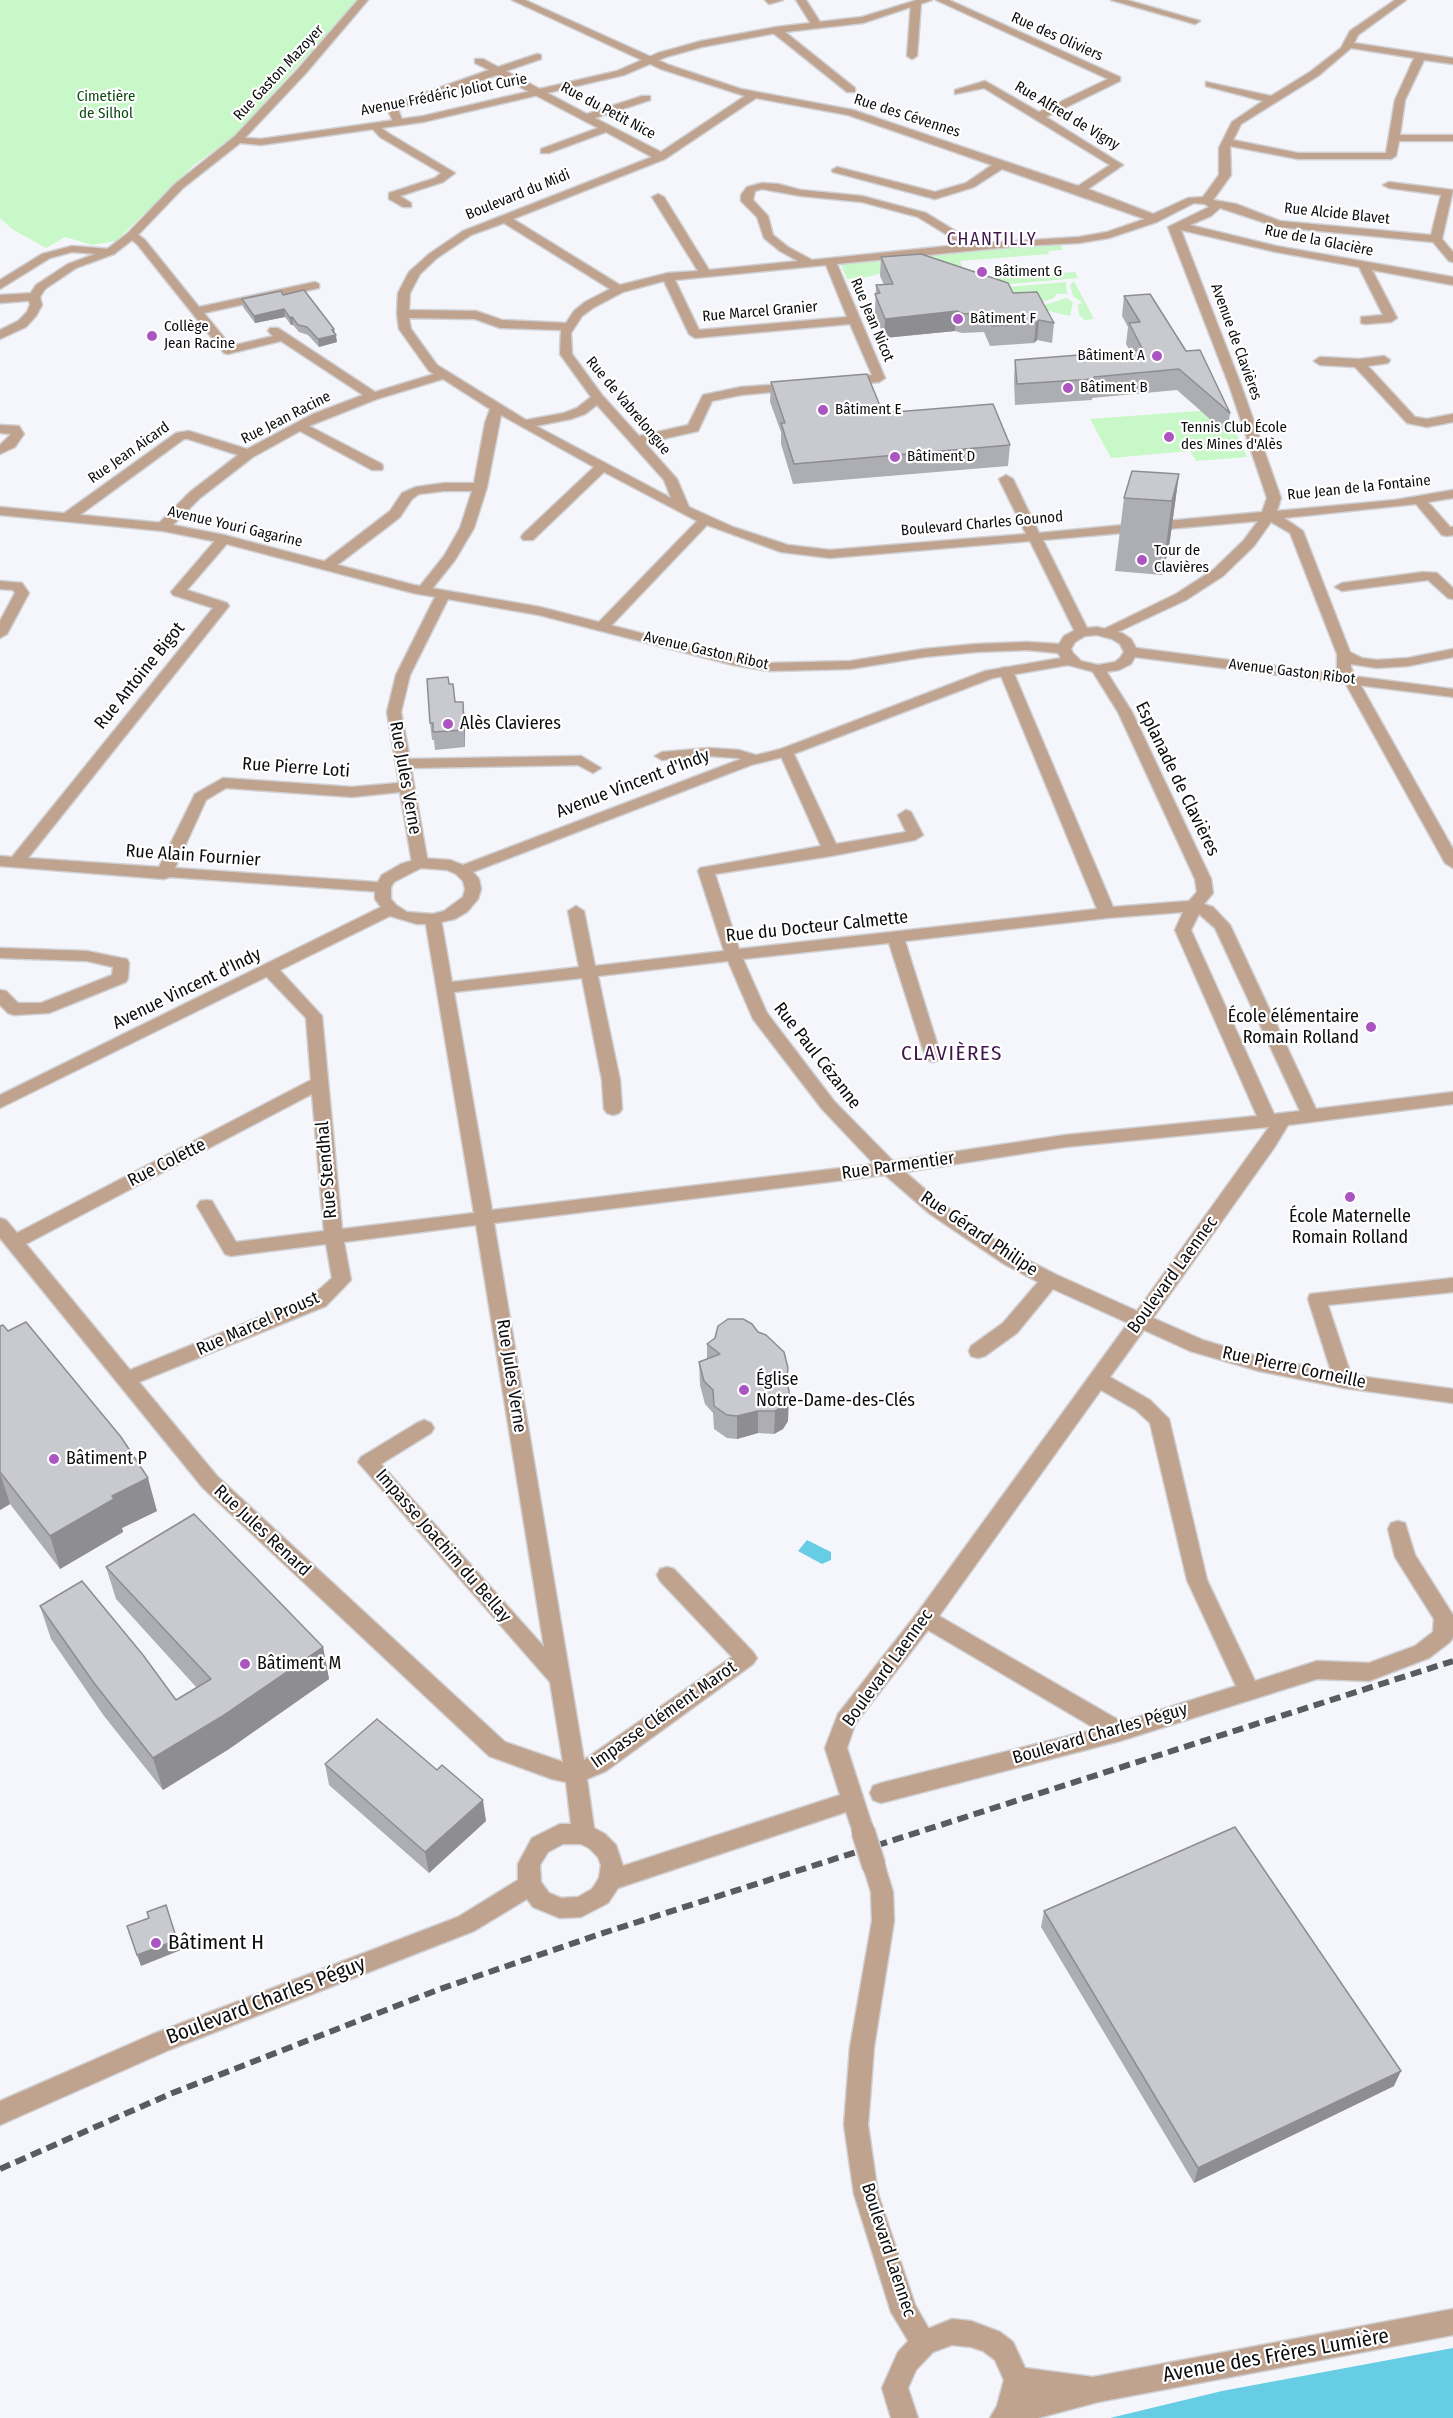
<!DOCTYPE html>
<html>
<head>
<meta charset="utf-8">
<style>
	body { margin:0 }
	canvas { display:block; background:#f5f6fb }
</style>
</head>
<body>
<canvas width="1453" height="2418"></canvas>
<script>
const g = document.querySelector('canvas').getContext('2d');
g.lineJoin = 'round';
function fillPath(path, color) {
  g.fillStyle = color;
  g.fill(path, 'evenodd');
}
function toPath(rows) {
  const path = new Path2D();
  for (const r of rows) {
    path.moveTo(r[0], r[1]);
    for (let i = 2; i < r.length; i += 2) path.lineTo(r[i], r[i + 1]);
  }
  return path;
}
function trace(path, color, width, dash) {
  g.strokeStyle = color;
  g.lineWidth = width;
  g.lineCap = dash ? 'butt' : 'round';
  g.setLineDash(dash || []);
  g.stroke(path);
}
function label(font, color, halo, rows, align = 'center') {
  g.font = font + ' "Fira Sans Condensed",sans-serif';
  g.lineWidth = 4.5;
  g.setLineDash([]);
  g.textBaseline = 'middle';
  g.strokeStyle = halo;
  g.fillStyle = color;
  for (const [text, x, y, turn = 0] of rows) {
    g.save();
    g.translate(x, y);
    g.rotate((+turn || 0) * Math.PI / 180);
    g.textAlign = isNaN(turn) ? turn : align;
    if (halo) g.strokeText(text, 0, 0);
    g.fillText(text, 0, 0);
    g.restore();
  }
}
const green = toPath([
	[0,0,358,0,233,137,194,165,116,241,92,245,65,237,46,248,12,229,0,218],
	[1060,244,1063,250,1048,251,1049,254,960,261,962,267,889,271,867,277,847,279,841,265,961,251],
	[1075,272,1078,278,989,286,985,279],
	[1074,281,1094,319,1085,320,1079,315,1078,304,1083,303,1073,296,1070,285],
	[1066,282,1067,294,1056,294,1054,298,1029,307,983,289],
	[1066,298,1073,302,1070,316,1036,308],
	[1225,409,1247,457,1196,461,1190,451,1111,458,1090,419]
]);
const water = toPath([
	[807,1540,831,1552,831,1560,822,1564,798,1551],
	[1453,2348,1453,2418,1110,2418,1222,2391]
]);
const minor = toPath([
	[358,0,368,0,306,73,242,141,234,141,234,137,298,69,358,0],
	[512,0,525,0,669,65,741,89,853,110,1078,186,1110,165,984,88,955,94,955,90,985,81,1039,112,1108,79,936,0,949,0,1120,77,1120,81,1046,117,1123,165,1088,189,1153,214,1188,198,1203,197,1219,175,1219,148,1232,122,1263,101,1206,86,1206,82,1271,96,1310,72,1341,48,1350,31,1395,0,1406,0,1358,35,1354,43,1453,58,1453,64,1424,60,1405,100,1400,135,1453,135,1453,141,1399,141,1396,156,1391,159,1298,159,1230,146,1231,175,1213,200,1236,204,1280,221,1431,235,1441,195,1389,188,1383,185,1389,182,1453,190,1442,239,1453,252,1453,262,1449,261,1433,242,1278,227,1220,208,1211,216,1190,225,1276,246,1453,277,1453,285,1372,270,1397,318,1391,322,1365,324,1361,323,1361,317,1383,315,1359,267,1276,252,1181,230,1241,385,1281,498,1277,511,1395,500,1453,490,1453,498,1428,502,1450,527,1453,527,1453,535,1447,536,1442,535,1416,504,1284,518,1303,531,1350,652,1362,658,1377,660,1408,658,1453,649,1453,657,1408,666,1377,668,1351,664,1351,668,1453,849,1453,868,1445,863,1337,668,1337,654,1290,533,1271,522,1254,546,1223,576,1186,600,1107,637,1102,636,1100,633,1102,630,1176,594,1213,570,1244,540,1258,521,1043,540,1089,632,1082,636,1075,632,1030,541,830,558,781,552,707,525,608,629,603,630,596,626,598,623,697,521,604,472,533,540,523,540,521,537,523,534,594,467,501,415,487,487,474,528,455,560,428,594,418,594,416,591,444,556,460,528,472,491,444,491,419,494,412,499,400,517,386,528,332,569,322,569,320,566,322,563,390,511,402,493,416,487,444,483,474,483,485,423,490,409,443,379,377,399,309,426,382,464,383,467,382,470,372,470,300,431,253,457,200,498,168,530,158,530,156,527,158,524,190,492,238,455,188,439,184,439,73,520,63,520,61,517,63,514,176,433,189,431,247,449,313,414,363,395,281,341,228,354,224,353,137,244,128,237,128,233,136,233,145,240,199,307,315,282,319,284,319,288,204,313,231,346,273,336,268,331,270,328,278,328,375,392,434,374,429,371,399,329,397,314,398,293,409,272,429,254,463,231,652,157,606,132,549,153,541,153,541,149,598,128,497,75,398,109,403,122,402,124,394,124,387,108,388,106,489,70,475,63,475,59,483,59,498,67,537,54,541,55,541,59,506,71,587,114,642,96,650,96,650,100,595,118,661,152,745,96,661,69,512,0],
	[1351,48,1414,58,1395,100,1386,153,1298,153,1233,140,1241,124,1318,76,1351,48],
	[756,98,848,115,992,165,966,183,935,192,837,167,832,170,833,172,935,199,974,187,1002,169,1145,219,1107,232,1079,237,970,244,957,232,926,213,862,196,801,190,778,184,762,183,747,187,741,195,741,201,757,217,764,238,780,251,798,261,709,270,664,197,658,194,652,197,698,271,668,273,620,285,513,219,665,159,756,98],
	[762,189,801,196,862,202,918,217,949,236,958,245,812,260,788,247,773,235,768,216,753,200,755,191,762,189],
	[1194,203,1205,204,1209,207,1168,227,1229,385,1267,498,1262,512,1039,533,1013,479,1006,475,999,479,1026,534,830,550,788,545,733,527,689,507,677,479,645,443,698,431,712,401,741,395,794,390,798,389,800,386,798,383,741,387,703,395,688,425,639,436,602,395,572,354,571,333,582,316,593,308,623,292,664,281,689,334,695,338,850,324,872,375,845,377,839,381,845,385,879,382,885,378,837,264,1019,246,1079,243,1109,238,1157,222,1194,203],
	[504,223,610,289,585,302,574,311,566,323,502,320,476,311,409,310,410,293,420,274,437,258,471,235,504,223],
	[826,265,847,317,699,330,675,280,826,265],
	[409,318,475,319,500,328,561,330,560,354,591,397,577,408,564,413,526,420,437,365,411,329,409,318],
	[597,405,664,480,671,498,536,426,571,419,585,414,597,405],
	[765,0,783,0,769,4,765,0],
	[796,0,806,0,822,25,821,27,813,27,796,0],
	[916,0,921,3,917,56,912,59,907,56,911,3,916,0],
	[1111,0,1127,0,1200,21,1195,24,1111,0],
	[772,28,780,28,855,88,855,92,847,92,772,32,772,28],
	[375,123,388,133,455,173,443,182,400,196,411,203,411,207,403,207,389,199,389,193,435,178,441,173,380,137,370,126,375,123],
	[72,246,110,249,116,252,110,255,72,252,50,258,0,289,0,280,42,254,72,246],
	[34,293,40,297,38,300,0,303,0,295,34,293],
	[1384,356,1390,360,1388,363,1368,366,1415,417,1427,419,1453,414,1453,422,1427,427,1407,423,1355,367,1320,365,1314,361,1320,357,1359,359,1384,356],
	[0,425,19,426,24,434,15,447,0,454,0,445,11,434,0,433,0,425],
	[224,535,231,539,187,590,227,603,229,606,28,858,159,867,195,794,223,778,352,787,399,783,387,712,396,675,436,595,443,591,450,595,410,675,401,712,410,759,581,756,601,768,593,773,578,765,411,768,428,863,420,868,412,863,400,792,352,797,226,788,206,800,175,868,389,883,391,887,383,892,170,877,164,879,0,866,0,856,12,857,213,608,173,595,171,592,219,536,224,535],
	[1423,572,1437,573,1453,588,1453,599,1448,598,1428,580,1342,591,1335,587,1342,583,1423,572],
	[0,581,22,583,29,593,7,634,0,638,0,621,15,593,13,590,0,589,0,581],
	[1098,665,1103,666,1132,712,1211,879,1213,893,1204,904,1213,907,1230,925,1316,1109,1453,1092,1453,1104,1288,1125,1274,1148,1153,1318,1203,1340,1259,1357,1331,1371,1308,1299,1310,1294,1453,1278,1453,1292,1328,1305,1351,1375,1453,1389,1453,1403,1344,1388,1259,1371,1190,1351,1144,1330,1110,1377,1150,1400,1169,1419,1207,1580,1255,1681,1317,1661,1369,1663,1415,1646,1433,1632,1434,1619,1395,1557,1388,1529,1391,1523,1398,1521,1405,1523,1415,1555,1453,1615,1453,1637,1450,1642,1429,1658,1369,1681,1317,1679,1120,1741,881,1803,873,1800,870,1793,873,1786,881,1783,1096,1729,928,1630,855,1724,847,1748,874,1831,871,1838,863,1841,855,1838,846,1812,618,1888,608,1903,581,1917,560,1918,533,1907,527,1899,474,1931,169,2050,0,2125,0,2101,153,2034,458,1917,518,1880,518,1864,532,1838,560,1824,571,1824,566,1782,552,1779,489,1756,203,1488,0,1238,0,1218,6,1220,17,1233,311,1080,306,1018,264,974,262,970,264,966,270,965,276,966,322,1016,342,1229,474,1213,425,919,427,915,439,915,441,919,452,982,579,967,568,911,576,906,584,911,595,966,724,951,698,871,700,868,821,846,779,752,781,749,786,748,793,752,836,844,906,832,898,815,906,810,911,812,923,835,915,840,831,856,715,874,739,949,1097,909,999,671,1001,668,1006,667,1013,671,1113,907,1189,901,1197,892,1195,879,1118,712,1091,669,1098,665],
	[1183,912,1175,930,1257,1116,1065,1135,893,1161,834,1101,767,1013,743,959,889,943,925,1056,927,1060,933,1062,939,1060,941,1056,905,941,1107,918,1183,912],
	[1199,914,1215,928,1300,1111,1274,1114,1191,930,1199,914],
	[728,961,753,1019,822,1109,874,1164,492,1210,454,992,582,978,602,1080,604,1109,607,1113,613,1115,619,1113,622,1109,620,1080,598,976,728,961],
	[312,1094,324,1231,236,1242,212,1201,206,1200,200,1201,197,1206,225,1254,231,1256,326,1244,332,1278,312,1296,130,1370,26,1244,312,1094],
	[1269,1127,1137,1311,1057,1275,1016,1254,942,1204,905,1172,1065,1147,1269,1127],
	[885,1175,930,1214,1004,1264,1038,1282,1003,1323,971,1346,969,1351,971,1356,978,1358,985,1356,1017,1333,1053,1289,1128,1323,918,1612,838,1714,825,1748,840,1795,623,1866,616,1845,605,1834,594,1828,587,1779,606,1771,753,1664,757,1658,753,1652,674,1569,667,1567,660,1569,657,1575,660,1581,732,1657,584,1760,494,1223,885,1175],
	[476,1225,544,1647,381,1464,431,1433,434,1428,431,1423,424,1420,417,1423,361,1457,358,1462,550,1682,563,1762,505,1742,217,1476,139,1382,326,1306,351,1280,344,1242,476,1225],
	[1101,1390,1136,1410,1150,1423,1187,1580,1236,1686,1122,1722,939,1616,1101,1390],
	[563,1844,581,1844,589,1848,598,1857,601,1865,599,1878,592,1889,578,1897,561,1898,549,1893,541,1882,540,1865,548,1852,563,1844],
	[709,748,739,750,759,756,761,759,754,763,737,758,709,756,662,760,655,756,662,752,709,748],
	[0,948,87,951,121,958,127,959,129,963,128,978,126,982,49,1013,14,1015,8,1013,0,1005,0,990,6,991,18,1003,41,1003,112,975,113,967,87,961,0,958,0,948],
	[874,1856,882,1859,885,1866,893,1892,894,1921,874,2047,868,2125,878,2194,915,2305,937,2343,933,2352,924,2356,915,2352,891,2312,854,2194,844,2125,850,2047,872,1921,871,1892,863,1866,866,1859,874,1856]
]);
const tertiary = toPath([
	[917,0,932,0,863,23,776,33,702,47,666,57,624,75,423,122,261,145,240,143,183,188,136,237,114,254,76,268,45,289,40,297,42,305,36,316,26,327,0,339,0,330,18,321,27,312,30,305,28,297,36,285,68,264,106,250,128,233,175,184,234,137,261,139,423,116,617,71,658,53,701,41,776,27,862,17,917,0],
	[0,507,163,523,224,535,414,585,540,607,734,657,769,663,850,661,924,649,976,644,1027,642,1059,644,1064,636,1077,629,1097,627,1122,633,1131,639,1136,648,1453,689,1453,697,1135,657,1131,664,1119,670,1098,673,1068,665,993,678,791,755,751,765,473,872,479,879,481,889,478,899,467,912,455,919,433,924,417,924,390,916,0,1108,0,1095,381,907,375,899,375,887,382,875,401,864,420,858,450,860,463,865,741,759,781,749,985,671,1061,658,1058,653,1027,650,976,652,924,657,850,669,769,671,733,665,539,615,413,593,223,543,163,531,0,515,0,507],
	[1097,635,1112,639,1120,644,1124,652,1120,658,1115,662,1098,665,1081,661,1073,653,1071,649,1075,642,1085,636,1097,635],
	[421,868,447,870,456,874,463,881,465,889,463,897,444,911,433,914,407,912,396,905,391,899,391,887,394,882,421,868],
	[1453,2309,1453,2335,1098,2402,1038,2418,990,2418,997,2406,1004,2380,995,2360,983,2351,971,2347,952,2345,933,2352,916,2370,908,2388,918,2418,891,2418,882,2388,898,2352,915,2334,952,2319,971,2321,1000,2332,1013,2342,1025,2368,1093,2377,1453,2309]
]);
const rail = toPath([
	[0,2169,170,2094,440,1989,600,1934,1453,1661]
]);
const minorBridge = toPath([
	[863,1831,874,1866]
]);
const wall = toPath([
	[881,257,1013,293,1054,323,1052,343,1037,340,1034,343,990,346,984,332,962,333,955,331,884,338,875,313,876,285,884,285,880,276],
	[283,295,334,333,336,335,337,342,319,347,308,335,299,332,293,325,291,325,285,317,255,323,243,307,242,299],
	[1124,296,1186,351,1230,413,1227,434,1177,390,1092,398,1092,400,1015,405,1014,381,1015,360,1130,351,1126,344,1128,327,1122,316],
	[771,382,883,413,1010,445,1008,466,793,484,781,444,781,432,770,402],
	[1179,474,1169,547,1162,575,1115,571,1124,498],
	[449,684,455,702,465,719,465,747,435,750,434,740,432,740,430,723],
	[0,1326,157,1511,122,1528,123,1532,60,1569,10,1504,0,1510],
	[758,1332,788,1386,788,1421,783,1429,774,1434,758,1433,737,1439,727,1438,714,1429,713,1413,705,1404,700,1385,699,1362,707,1359,707,1344],
	[106,1567,323,1647,329,1679,229,1749,163,1790,104,1716,51,1639,40,1606,176,1700,197,1688,116,1599],
	[325,1764,437,1770,486,1821,429,1873,329,1785],
	[1044,1911,1394,2086,1194,2183,1041,1927]
]);
const shadedWall = toPath([
	[284,309,285,317,255,323,254,316],
	[957,311,955,331,884,338,885,319],
	[292,317,293,325,291,325,290,318],
	[1039,320,1037,340,1034,343,1036,323],
	[334,329,337,342,319,347,318,339],
	[1179,474,1169,547,1162,575,1172,501],
	[463,702,465,719,465,747,464,730],
	[788,1368,787,1391,784,1377],
	[789,1398,788,1421,783,1429,774,1434,775,1411],
	[758,1411,758,1433,737,1439,737,1416],
	[0,1473,10,1504,0,1510],
	[148,1478,157,1511,122,1528,123,1532,60,1569,50,1536,112,1496],
	[323,1647,329,1679,229,1749,163,1790,153,1758],
	[483,1800,486,1821,429,1873,425,1852],
	[177,1940,181,1950,141,1966,137,1955],
	[1401,2071,1394,2086,1194,2183,1198,2168]
]);
const building = toPath([
	[921,254,1008,283,1013,293,1037,292,1054,323,1039,320,1036,323,992,326,985,312,964,314,957,311,885,319,875,294,880,293,876,285,893,284,881,257,921,254],
	[304,290,334,329,332,330,336,335,318,339,307,327,298,325,292,317,290,318,284,309,254,316,242,299,281,291,283,295,304,290],
	[1150,294,1186,351,1200,350,1230,413,1179,369,1094,377,1094,379,1017,384,1015,360,1143,350,1129,323,1140,322,1124,296,1150,294],
	[867,374,883,413,993,404,1010,445,794,464,781,423,785,423,771,382,867,374],
	[1132,471,1179,474,1172,501,1124,498,1132,471],
	[448,677,449,684,453,684,455,702,463,702,464,730,433,732,433,723,430,723,427,679,448,677],
	[728,1319,743,1319,752,1324,758,1332,766,1335,784,1352,788,1368,787,1376,784,1377,789,1390,789,1398,784,1406,775,1411,758,1411,737,1416,727,1415,714,1406,713,1390,704,1381,699,1362,720,1354,707,1344,715,1338,718,1326,728,1319],
	[26,1322,121,1437,148,1478,112,1496,114,1499,50,1536,0,1472,0,1326,3,1325,8,1331,26,1322],
	[194,1514,323,1647,221,1717,153,1758,94,1683,40,1606,82,1581,143,1655,176,1700,211,1679,106,1567,194,1514],
	[377,1719,437,1770,442,1765,483,1800,425,1852,325,1764,377,1719],
	[1235,1827,1401,2071,1198,2168,1044,1911,1235,1827],
	[166,1905,177,1940,137,1955,127,1926,149,1918,147,1912,166,1905]
]);
const markers = [
	[982,272,6,"#ab55c2"],
	[958,319,6,"#ab55c2"],
	[152,336,6,"#ab55c2"],
	[1157,356,6,"#ab55c2"],
	[1068,388,6,"#ab55c2"],
	[823,410,6,"#ab55c2"],
	[1169,437,6,"#ab55c2"],
	[895,457,6,"#ab55c2"],
	[1142,560,6,"#ab55c2"],
	[448,724,6,"#ab55c2"],
	[1371,1027,6,"#ab55c2"],
	[1350,1197,6,"#ab55c2"],
	[744,1390,6,"#ab55c2"],
	[54,1459,6,"#ab55c2"],
	[245,1664,6,"#ab55c2"],
	[156,1943,6,"#ab55c2"]
];
const farStreetnames = [
	["Rue des Oliviers",1057,37,24],
	["Rue Gaston Mazoyer",279,73,-47],
	["Avenue Frédéric Joliot Curie",444,95,-11],
	["Rue du Petit Nice",608,111,28],
	["Rue des Cévennes",907,116,18],
	["Rue Alfred de Vigny",1067,116,31],
	["Boulevard du Midi",518,195,-22],
	["Rue Alcide Blavet",1337,214,6],
	["Rue de la Glacière",1319,241,11],
	["Rue Marcel Granier",760,312,-5],
	["Rue Jean Nicot",872,320,67],
	["Avenue de Clavières",1236,342,70],
	["Rue de Vabrelongue",628,406,50],
	["Rue Jean Racine",286,418,-27],
	["Rue Jean Aicard",129,453,-35],
	["Rue Jean de la Fontaine",1359,488,-6],
	["Boulevard Charles Gounod",982,524,-5],
	["Avenue Youri Gagarine",235,527,13],
	["Avenue Gaston Ribot",706,651,13],
	["Avenue Gaston Ribot",1292,672,7]
];
const farParknames = [
	["Cimetière",106,97],
	["de Silhol",106,114]
];
const farPoinames = [
	["Bâtiment G",994,272],
	["Bâtiment F",970,319],
	["Collège",164,327],
	["Jean Racine",164,344],
	["Bâtiment A",1145,356,"right"],
	["Bâtiment B",1080,388],
	["Bâtiment E",835,410],
	["Tennis Club École",1181,428],
	["des Mines d'Alès",1181,445],
	["Bâtiment D",907,457],
	["Tour de",1154,551],
	["Clavières",1154,568]
];
const farQuarternames = [
	["CHANTILLY",992,240]
];
const streetNames = [
	["Rue Antoine Bigot",140,676,-51],
	["Rue Pierre Loti",296,768,4],
	["Rue Jules Verne",405,778,80],
	["Esplanade de Clavières",1177,779,64],
	["Avenue Vincent d'Indy",633,784,-21],
	["Rue Alain Fournier",193,856,4],
	["Rue du Docteur Calmette",817,927,-6],
	["Avenue Vincent d'Indy",187,989,-26],
	["Rue Paul Cézanne",817,1056,52],
	["Rue Colette",167,1163,-27],
	["Rue Parmentier",898,1166,-8],
	["Rue Stendhal",327,1170,-95],
	["Rue Gérard Philipe",979,1234,34],
	["Boulevard Laennec",1173,1275,-54],
	["Rue Marcel Proust",258,1324,-24],
	["Rue Pierre Corneille",1294,1368,12],
	["Rue Jules Verne",511,1376,81],
	["Rue Jules Renard",262,1531,43],
	["Impasse Joachim du Bellay",443,1546,49],
	["Boulevard Laennec",888,1668,-54],
	["Impasse Clément Marot",664,1715,-35],
	["Boulevard Charles Péguy",1100,1734,-16],
	["Boulevard Laennec",888,2250,72]
];
const poiNames = [
	["Alès Clavieres",460,724],
	["École élémentaire",1359,1017,"right"],
	["Romain Rolland",1359,1038,"right"],
	["École Maternelle",1350,1217,"center"],
	["Romain Rolland",1350,1238,"center"],
	["Église",756,1380],
	["Notre-Dame-des-Clés",756,1401],
	["Bâtiment P",66,1459],
	["Bâtiment M",257,1664]
];
const quarterNames = [
	["CLAVIÈRES",952,1054]
];
const nearPoinames = [
	["Bâtiment H",168,1943]
];
const nearStreetnames = [
	["Boulevard Charles Péguy",266,2001,-21],
	["Avenue des Frères Lumière",1276,2356,-10]
];
fillPath(green, '#c8f8c7');
fillPath(water, '#66cde4');
trace(minor, '#d0d1d5', 3);
trace(tertiary, '#d0d1d5', 3);
fillPath(minor, '#c0a38e');
fillPath(tertiary, '#c0a38e');
trace(rail, '#5a5b5e', 6, [11, 6]);
trace(minorBridge, '#d0d1d5', 26, []);
trace(minorBridge, '#c0a38e', 23);
fillPath(wall, '#adaeb3');
fillPath(shadedWall, '#8d8d92');
fillPath(building, '#c9cad0');
trace(building, '#8d8d92', 1.5);
for (const [x, y, r, color] of markers) {
  const dot = new Path2D();
  dot.arc(x, y, r, 0, 2 * Math.PI);
  g.fillStyle = color;
  g.fill(dot);
  trace(dot, '#fff', 2);
}
label('15px', '#0d0d0f', '#fff', farStreetnames);
label('15px', '#0c4a13', '#fff', farParknames);
label('15px', '#0d0d0f', '#fff', farPoinames, 'left');
g.letterSpacing = '1.5px';
label('18px', '#3f164a', '#fff', farQuarternames);
g.letterSpacing = '0px';
label('18px', '#0d0d0f', '#fff', streetNames);
label('18px', '#0d0d0f', '#fff', poiNames, 'left');
g.letterSpacing = '1.5px';
label('21px', '#3f164a', '#fff', quarterNames);
g.letterSpacing = '0px';
label('21px', '#0d0d0f', '#fff', nearPoinames, 'left');
label('21px', '#0d0d0f', '#fff', nearStreetnames);
</script>
</body>
</html>
